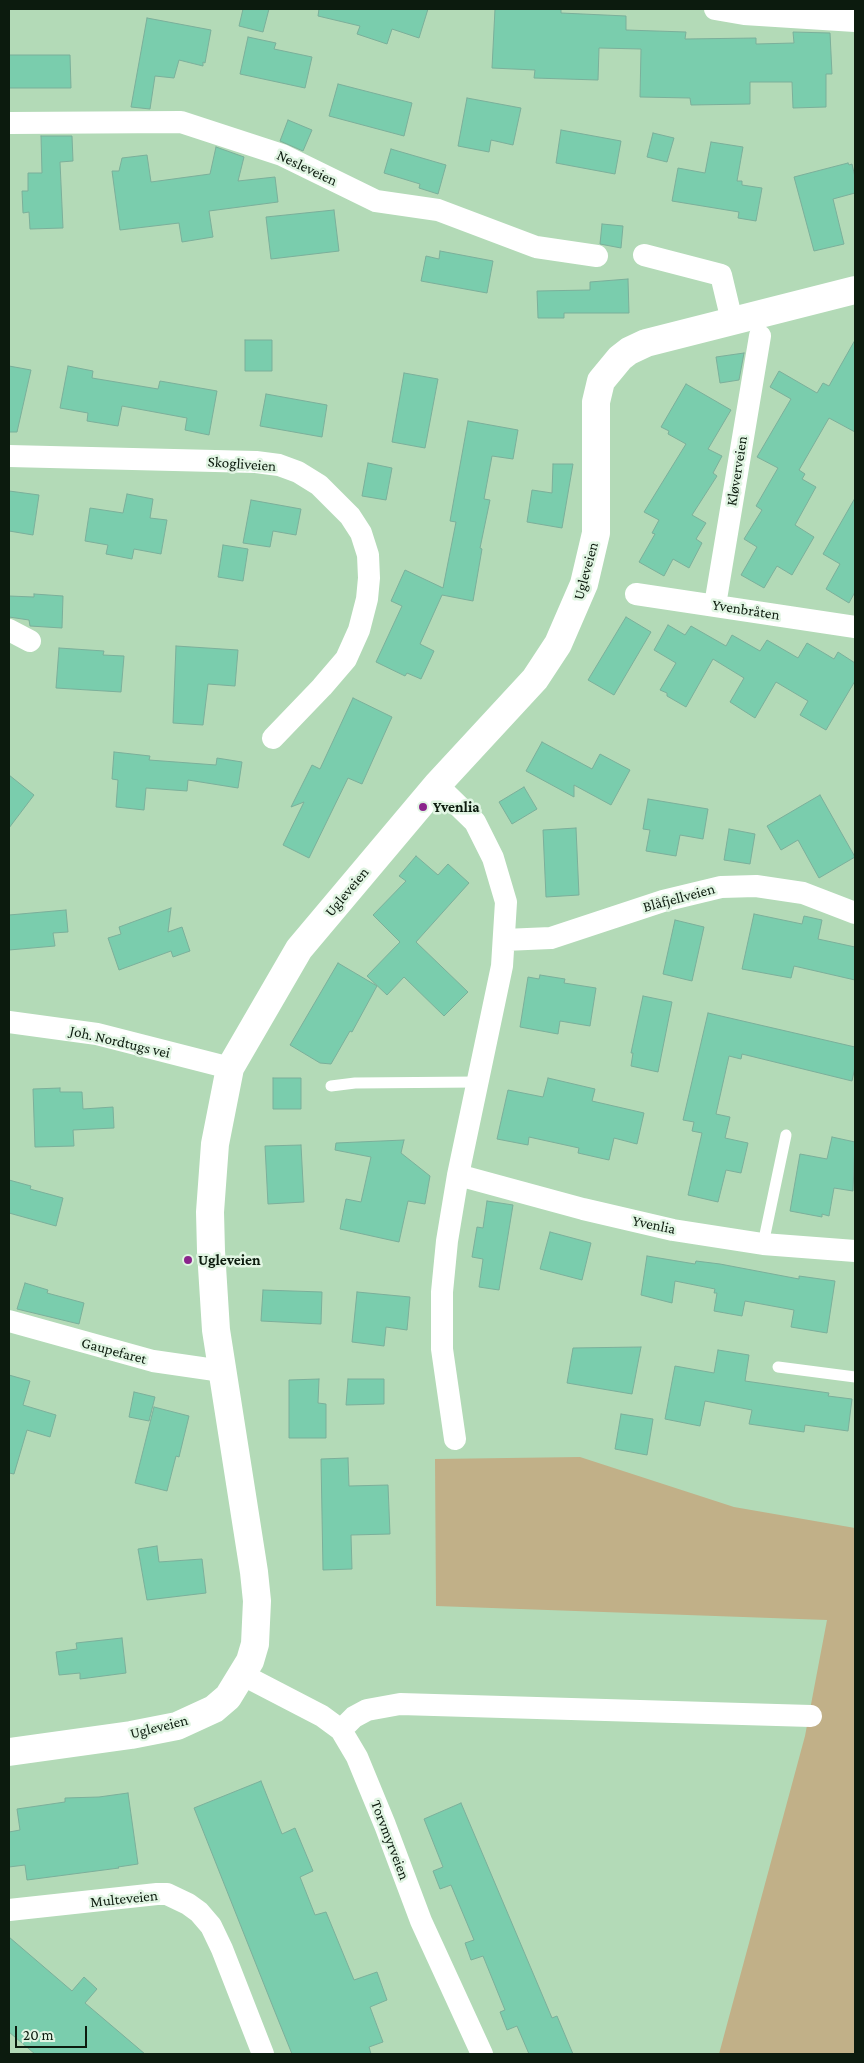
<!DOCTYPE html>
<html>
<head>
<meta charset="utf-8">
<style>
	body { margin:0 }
	#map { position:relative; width:864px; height:2063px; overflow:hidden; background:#b3dab7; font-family:"Crimson Pro",serif }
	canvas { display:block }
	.frame { position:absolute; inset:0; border:10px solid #0c1b0e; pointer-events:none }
	.scale { position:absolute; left:15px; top:2026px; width:72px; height:22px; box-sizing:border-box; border:2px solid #0c1b0e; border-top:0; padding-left:6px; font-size:15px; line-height:18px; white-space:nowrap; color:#0c1b0e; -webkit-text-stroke:4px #e1f5e3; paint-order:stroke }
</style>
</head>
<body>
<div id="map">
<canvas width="864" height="2063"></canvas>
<div class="frame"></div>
<div class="scale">20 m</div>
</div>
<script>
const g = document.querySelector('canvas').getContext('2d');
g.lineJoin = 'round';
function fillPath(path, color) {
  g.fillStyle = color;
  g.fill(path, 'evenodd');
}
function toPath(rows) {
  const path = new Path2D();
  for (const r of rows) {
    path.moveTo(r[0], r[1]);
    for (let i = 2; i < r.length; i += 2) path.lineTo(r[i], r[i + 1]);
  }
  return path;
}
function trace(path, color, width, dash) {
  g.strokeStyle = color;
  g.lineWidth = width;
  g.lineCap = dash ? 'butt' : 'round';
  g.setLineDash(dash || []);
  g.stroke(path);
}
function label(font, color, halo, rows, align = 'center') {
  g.font = font + ' "Crimson Pro",serif';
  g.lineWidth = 5;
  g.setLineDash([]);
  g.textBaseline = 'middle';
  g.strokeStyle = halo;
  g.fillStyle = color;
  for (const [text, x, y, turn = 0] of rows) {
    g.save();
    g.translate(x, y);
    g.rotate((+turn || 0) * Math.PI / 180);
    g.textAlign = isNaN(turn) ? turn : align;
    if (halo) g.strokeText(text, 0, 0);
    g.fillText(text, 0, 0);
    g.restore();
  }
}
const green = toPath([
	[580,1457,734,1507,855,1528,855,2054,719,2054,805,1736,827,1620,436,1606,435,1459]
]);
const building = toPath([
	[243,9,269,9,263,32,239,26,243,9],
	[319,9,428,9,419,38,392,29,387,44,357,34,360,26,318,16,319,9],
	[495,9,561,9,561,13,626,16,626,30,686,32,685,39,756,38,756,44,794,43,793,32,830,33,832,74,826,74,826,107,793,108,792,82,750,82,750,104,691,105,690,98,640,97,641,49,599,48,598,80,534,78,535,70,492,68,495,9],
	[147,18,211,30,205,63,203,62,203,66,179,60,174,78,155,76,150,109,131,107,147,18],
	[248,37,276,43,274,49,312,57,305,88,240,74,248,37],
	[9,55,70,55,71,88,9,88,9,55],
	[338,84,412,103,404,136,329,116,338,84],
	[467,98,521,108,513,145,491,140,489,152,458,146,467,98],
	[288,120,312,130,303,151,280,141,288,120],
	[561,130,621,141,615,174,556,163,561,130],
	[653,133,674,138,667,162,647,157,653,133],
	[41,136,72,136,73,161,60,162,63,228,30,229,29,212,23,213,22,191,28,191,28,173,42,173,41,136],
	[711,142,743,147,737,181,742,181,742,185,762,188,756,221,738,218,739,212,672,201,678,168,705,173,711,142],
	[216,147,244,157,238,181,275,177,278,202,209,211,213,237,182,242,179,223,120,230,112,171,119,171,122,158,147,155,151,182,210,174,216,147],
	[391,149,446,165,438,194,419,188,420,184,384,173,391,149],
	[848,163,849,165,852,164,855,177,855,193,833,199,844,244,814,251,794,177,848,163],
	[334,210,339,251,271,259,266,217,334,210],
	[602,224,623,226,621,248,600,244,602,224],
	[440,251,493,261,487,293,421,281,426,256,439,259,440,251],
	[628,279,629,313,564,313,564,318,538,318,537,291,590,290,590,282,628,279],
	[245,340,272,340,272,371,245,371,245,340],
	[855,340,855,432,829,418,799,470,805,474,802,479,816,487,795,525,814,537,792,575,777,566,764,588,741,575,757,547,744,539,762,510,756,506,778,468,757,457,791,399,770,387,779,371,817,393,823,383,829,386,855,340],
	[744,353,739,380,720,383,716,357,744,353],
	[9,366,31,370,17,432,9,432,9,366],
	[68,366,93,371,92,378,158,389,160,381,217,391,209,435,185,430,187,418,122,406,118,426,87,421,88,413,60,408,68,366],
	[404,373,438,379,425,448,392,442,404,373],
	[686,384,731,410,708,449,722,456,713,473,717,476,692,515,706,523,696,539,702,543,689,568,673,559,664,576,639,562,655,534,652,533,659,520,644,512,686,444,668,434,669,431,661,427,686,384],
	[266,394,327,405,322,437,260,426,266,394],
	[468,421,518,430,513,459,492,456,484,499,490,500,480,548,482,549,473,601,442,595,420,644,434,651,421,679,407,673,405,676,376,662,402,606,391,601,405,570,443,588,456,522,450,521,468,421],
	[368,463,392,468,386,500,362,496,368,463],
	[553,464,573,464,562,528,527,522,532,490,552,493,553,464],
	[9,491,39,495,33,535,9,531,9,491],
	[127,494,153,499,150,518,167,520,161,554,134,549,132,559,106,554,108,545,85,541,90,508,123,513,127,494],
	[855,498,855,592,849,603,826,589,840,564,823,554,855,498],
	[251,500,301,509,296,535,273,531,270,547,243,543,251,500],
	[223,545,248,549,243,581,218,577,223,545],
	[34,594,63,596,62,628,30,626,29,620,9,617,9,596,34,597,34,594],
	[626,617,651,632,614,695,588,680,626,617],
	[668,625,685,635,691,626,726,646,732,635,760,651,767,640,798,658,807,643,834,659,838,652,855,663,855,681,826,730,800,715,808,701,776,682,755,718,730,702,744,678,713,659,686,707,667,696,667,693,660,690,676,663,654,650,668,625],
	[176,646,238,650,235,686,208,684,203,725,173,723,176,646],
	[59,648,104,651,103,655,124,656,121,692,56,688,59,648],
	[353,698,392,717,362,784,348,778,309,858,283,845,304,802,291,807,312,765,320,769,353,698],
	[542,742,592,769,600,754,630,770,611,805,574,785,574,797,526,771,542,742],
	[114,752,150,756,149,760,216,765,217,758,242,762,238,788,188,780,187,791,146,788,144,810,116,807,118,780,112,779,114,752],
	[9,775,34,795,9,828,9,775],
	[524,787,537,809,512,824,499,802,524,787],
	[820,795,855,857,819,878,798,840,781,850,767,826,820,795],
	[648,799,708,809,703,839,680,835,676,856,646,851,650,830,643,829,648,799],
	[576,828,579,895,546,897,543,830,576,828],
	[729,829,755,834,750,864,724,860,729,829],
	[416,856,438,875,448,864,469,883,416,942,468,992,444,1016,404,977,387,995,367,976,400,942,373,915,406,881,399,876,416,856],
	[171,908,168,932,182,927,190,951,173,957,171,951,119,970,108,938,121,934,119,927,171,908],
	[66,910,68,932,53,933,55,946,9,950,9,915,66,910],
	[754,914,802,924,804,916,822,920,818,939,855,947,855,980,794,966,791,978,742,969,754,914],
	[675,920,704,927,692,981,663,974,675,920],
	[338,963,377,986,352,1032,350,1031,331,1064,320,1063,290,1045,338,963],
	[540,975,565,979,564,983,596,988,590,1026,560,1021,558,1034,520,1027,528,977,539,979,540,975],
	[643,996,672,1002,658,1072,631,1066,633,1053,631,1053,643,996],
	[708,1013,855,1047,855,1067,852,1081,742,1054,741,1059,729,1056,716,1114,730,1117,725,1138,748,1143,741,1173,726,1170,718,1202,688,1195,702,1133,692,1131,694,1122,683,1120,708,1013],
	[273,1078,301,1078,301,1109,273,1109,273,1078],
	[548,1078,595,1089,592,1101,644,1113,637,1144,614,1138,609,1160,578,1153,579,1148,529,1137,528,1145,497,1139,508,1090,543,1097,548,1078],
	[60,1088,60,1092,82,1092,83,1109,113,1107,114,1128,73,1130,74,1146,35,1147,33,1089,60,1088],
	[832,1137,855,1142,853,1191,834,1188,829,1216,822,1214,822,1217,790,1211,800,1154,827,1159,832,1137],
	[404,1140,401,1153,430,1176,425,1204,408,1201,399,1242,340,1229,346,1199,361,1202,371,1157,335,1150,336,1143,404,1140],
	[301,1145,304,1202,268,1204,265,1146,301,1145],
	[9,1180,31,1186,30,1189,63,1198,56,1226,9,1213,9,1180],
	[487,1201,513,1205,499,1290,479,1287,483,1259,472,1257,477,1227,483,1228,487,1201],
	[550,1232,591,1243,582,1280,540,1269,550,1232],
	[647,1256,695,1264,696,1261,720,1264,799,1279,799,1276,835,1281,827,1333,791,1327,794,1310,745,1301,742,1316,714,1311,717,1293,714,1293,715,1289,675,1281,672,1303,641,1295,647,1256],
	[25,1283,48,1290,47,1293,84,1303,79,1324,17,1309,25,1283],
	[263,1290,322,1292,321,1324,261,1321,263,1290],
	[357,1292,410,1297,407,1330,386,1327,384,1346,352,1342,357,1292],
	[641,1347,632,1394,567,1383,573,1348,641,1347],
	[718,1350,749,1355,745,1381,829,1393,828,1396,852,1399,848,1431,805,1425,804,1432,749,1424,752,1410,705,1401,700,1426,665,1419,675,1366,714,1373,718,1350],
	[9,1375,30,1381,23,1405,56,1415,50,1437,27,1430,14,1474,9,1473,9,1375],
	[319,1379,318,1403,326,1404,326,1438,289,1438,289,1380,319,1379],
	[348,1379,384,1379,384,1404,346,1405,348,1379],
	[134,1392,155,1397,149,1421,129,1417,134,1392],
	[154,1407,189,1416,179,1457,176,1456,167,1491,135,1483,154,1407],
	[621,1414,653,1419,647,1455,615,1449,621,1414],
	[348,1458,349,1486,388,1485,390,1534,351,1535,352,1569,323,1570,321,1459,348,1458],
	[157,1546,159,1562,202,1559,206,1593,147,1600,138,1549,157,1546],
	[122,1638,126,1673,80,1679,80,1673,59,1675,56,1652,77,1649,76,1643,122,1638],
	[261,1781,282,1834,295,1828,313,1871,300,1877,315,1915,326,1912,354,1980,377,1972,387,2000,370,2007,383,2042,369,2047,371,2054,292,2054,273,2007,194,1808,261,1781],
	[128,1793,138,1864,118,1867,119,1868,27,1880,25,1865,9,1867,9,1832,20,1830,17,1809,65,1802,65,1798,99,1797,128,1793],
	[461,1803,552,2018,557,2016,573,2054,529,2054,517,2026,507,2030,500,2012,505,2010,483,1956,471,1960,465,1943,474,1940,451,1885,440,1889,433,1871,443,1867,424,1819,461,1803],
	[9,1937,72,1991,84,1977,97,1989,85,2003,145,2054,35,2054,9,2032,9,1937]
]);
const service = toPath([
	[331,1086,355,1083,477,1082],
	[763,1244,786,1135],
	[778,1367,855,1377]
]);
const minor = toPath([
	[715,9,744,14,855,21],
	[9,123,181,122,282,155,376,201,438,210,536,247,597,256],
	[644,255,721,275,732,321],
	[9,456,256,462,279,465,298,472,319,485,350,516,361,533,368,555,369,578,367,599,359,630,346,659,322,687,273,738],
	[636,594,855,627],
	[715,605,760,336],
	[9,630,30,641],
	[437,785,475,822,493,858,506,902,502,966,458,1175,447,1241,442,1292,442,1349,455,1439],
	[504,940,551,938,663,901,721,887,756,886,803,893,855,913],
	[9,1022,97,1034,230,1068],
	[458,1175,583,1209,673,1230,763,1244,855,1251],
	[9,1321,153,1361,222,1371],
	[243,1675,322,1716,341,1730,357,1757,385,1825,421,1921,482,2054],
	[341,1730,354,1717,367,1710,400,1704,811,1716],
	[9,1910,157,1894,167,1894,188,1904,199,1912,211,1926,222,1949,263,2054]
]);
const tertiary = toPath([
	[9,1752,131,1735,177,1726,214,1709,228,1697,250,1661,255,1644,257,1601,254,1572,216,1330,211,1251,210,1212,215,1144,230,1068,299,949,437,785,535,679,558,644,584,584,596,533,596,402,601,381,620,358,629,351,646,343,855,290]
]);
const markers = [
	[423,807,5,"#8b258c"],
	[188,1260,5,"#8b258c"]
];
const streetNames = [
	["Nesleveien",307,168,25],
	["Skogliveien",242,464,4],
	["Kløverveien",737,471,-81],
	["Ugleveien",586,571,-75],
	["Yvenbråten",746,610,9],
	["Ugleveien",347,892,-50],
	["Blåfjellveien",679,898,-15],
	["Joh. Nordtugs vei",120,1042,13],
	["Yvenlia",654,1225,12],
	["Gaupefaret",114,1351,15],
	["Ugleveien",159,1727,-14],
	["Torvmyrveien",390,1840,69],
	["Multeveien",124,1899,-6]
];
const poiNames = [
	["Yvenlia",433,807],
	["Ugleveien",198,1260]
];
fillPath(green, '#c1b088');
fillPath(building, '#7acdad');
trace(building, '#7baf9a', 1);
trace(service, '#fff', 11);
trace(minor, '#fff', 22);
trace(tertiary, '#fff', 28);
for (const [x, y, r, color] of markers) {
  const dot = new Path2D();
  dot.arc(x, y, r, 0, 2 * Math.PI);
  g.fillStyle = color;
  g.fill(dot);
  trace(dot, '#e1f5e3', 2);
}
label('15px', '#0c1b0e', '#e1f5e3', streetNames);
label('bold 15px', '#0c1b0e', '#e1f5e3', poiNames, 'left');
</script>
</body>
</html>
